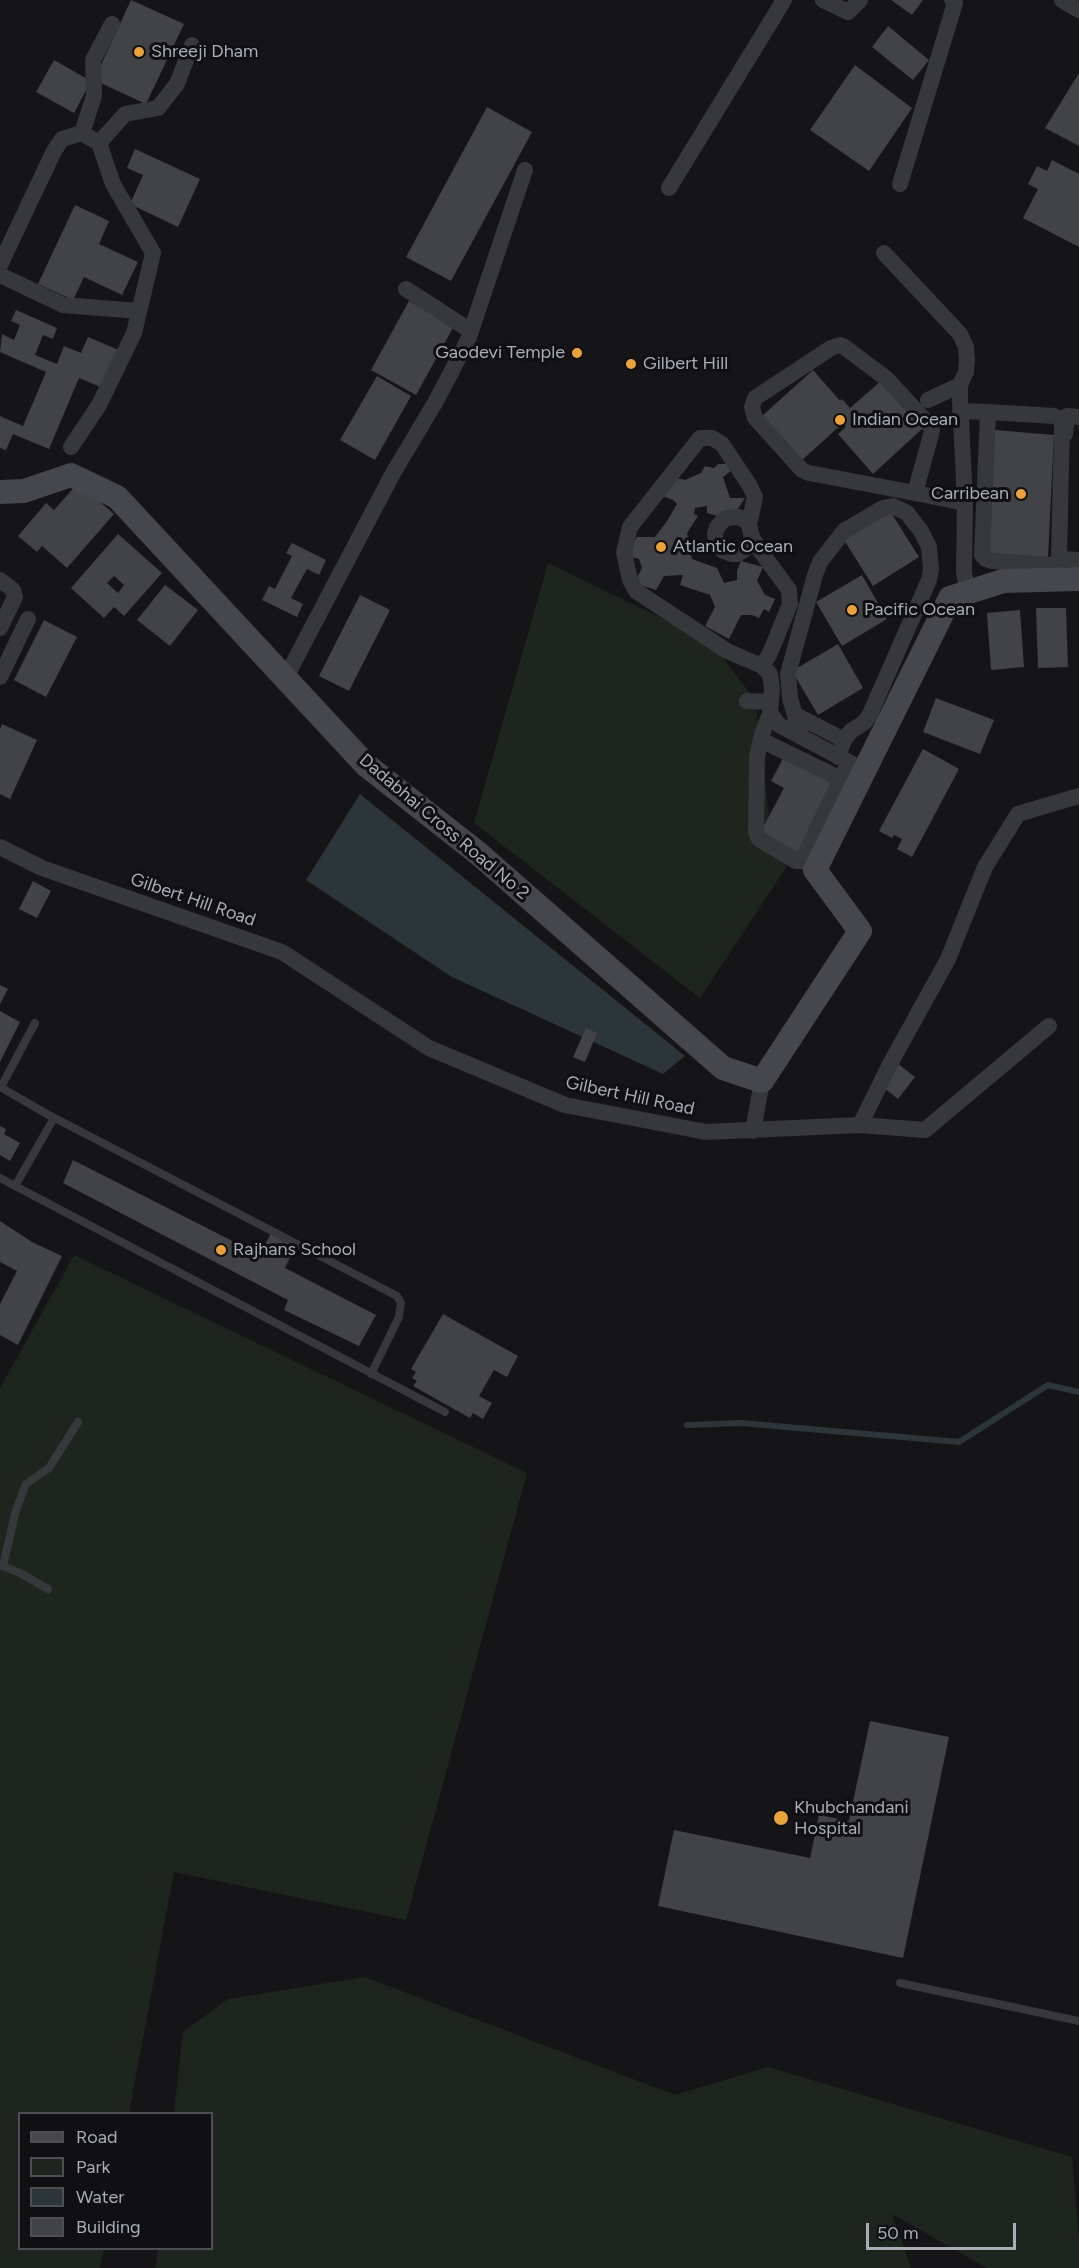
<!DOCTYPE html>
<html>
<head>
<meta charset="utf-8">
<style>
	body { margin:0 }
	#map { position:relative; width:1079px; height:2268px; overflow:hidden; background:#151517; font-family:Figtree,sans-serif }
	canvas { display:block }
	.legend { position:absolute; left:18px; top:2112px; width:195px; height:138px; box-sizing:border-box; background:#101012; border:2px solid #4d4f54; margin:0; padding:8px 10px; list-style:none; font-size:18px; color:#a8adb7 }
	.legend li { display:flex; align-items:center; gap:12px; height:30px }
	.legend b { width:30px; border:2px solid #4d4f54 }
	.scale { position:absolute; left:866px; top:2223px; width:150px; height:27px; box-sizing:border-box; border:3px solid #a8adb7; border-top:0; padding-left:8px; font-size:18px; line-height:21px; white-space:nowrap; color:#a8adb7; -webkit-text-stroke:4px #101012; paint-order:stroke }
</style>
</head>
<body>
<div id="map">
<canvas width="1079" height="2268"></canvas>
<ul class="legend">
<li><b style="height:8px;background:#45474c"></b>Road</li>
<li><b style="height:16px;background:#1e251e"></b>Park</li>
<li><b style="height:16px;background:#2c353a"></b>Water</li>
<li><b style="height:16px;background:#424347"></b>Building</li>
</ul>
<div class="scale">50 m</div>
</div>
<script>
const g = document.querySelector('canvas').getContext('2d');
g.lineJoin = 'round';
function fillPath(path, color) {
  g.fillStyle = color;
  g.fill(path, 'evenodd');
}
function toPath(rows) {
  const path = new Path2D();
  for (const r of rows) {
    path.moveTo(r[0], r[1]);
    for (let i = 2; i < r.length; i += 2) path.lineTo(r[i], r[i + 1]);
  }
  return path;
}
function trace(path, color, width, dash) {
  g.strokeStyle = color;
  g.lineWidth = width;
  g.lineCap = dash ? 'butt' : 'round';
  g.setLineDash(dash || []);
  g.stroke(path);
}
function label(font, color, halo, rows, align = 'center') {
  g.font = font + ' Figtree,sans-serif';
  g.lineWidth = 6;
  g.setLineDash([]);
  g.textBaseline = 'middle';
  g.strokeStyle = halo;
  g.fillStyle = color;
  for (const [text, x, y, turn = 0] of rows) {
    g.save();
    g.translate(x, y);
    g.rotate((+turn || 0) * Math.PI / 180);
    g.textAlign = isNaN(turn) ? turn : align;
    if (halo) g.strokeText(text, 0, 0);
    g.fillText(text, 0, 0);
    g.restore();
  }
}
const green = toPath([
	[548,563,711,642,755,700,773,850,789,863,700,998,474,823],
	[74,1255,527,1473,406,1920,174,1872,129,2113,20,2114,20,2248,104,2249,100,2268,0,2268,0,1388],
	[365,1977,675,2095,768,2067,1072,2157,1079,2240,1079,2268,987,2268,892,2214,911,2268,155,2268,158,2249,212,2248,212,2114,174,2113,183,2032,228,1999]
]);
const water = toPath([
	[360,794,685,1056,663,1074,452,977,306,880]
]);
const stream = toPath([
	[687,1425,741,1423,959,1442,1048,1385,1079,1392]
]);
const building = toPath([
	[131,0,184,24,146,104,94,80],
	[891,0,923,0,912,15],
	[888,26,929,60,913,80,872,47],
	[54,60,91,81,74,113,36,92],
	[855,65,912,108,869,171,810,130],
	[1079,73,1079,146,1045,128],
	[487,107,532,132,451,281,406,257],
	[135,149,200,179,178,227,130,204,143,175,127,168],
	[1052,160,1079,174,1079,247,1023,218,1038,189,1028,184,1037,166,1047,171],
	[75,205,109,221,99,244,138,262,122,295,84,277,73,300,38,284],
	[409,301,454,326,416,395,371,370],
	[16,310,57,328,53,339,43,335,35,355,57,364,64,346,81,353,88,337,121,351,105,389,79,378,49,449,13,434,6,450,0,448,0,416,23,426,46,372,0,352,2,334,14,340,20,325,11,321],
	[813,370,840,401,842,399,850,408,881,381,923,428,873,474,838,434,846,427,843,423,801,461,762,416],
	[377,376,411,396,375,460,340,440],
	[995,430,1054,435,1048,558,987,553],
	[718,464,727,464,732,470,723,477,730,498,745,498,735,513,724,518,707,513,707,506,695,508,694,514,698,516,687,533,692,559,717,568,724,583,737,580,737,571,741,561,763,567,757,581,765,595,775,599,769,612,764,609,759,618,752,615,741,615,729,639,705,626,715,607,710,595,680,585,683,575,664,576,656,590,634,583,642,568,639,559,627,556,637,537,655,537,667,521,677,504,673,500,660,495,676,478,685,480,701,473,705,466,714,468],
	[78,483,114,514,67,568,42,546,37,552,18,536,46,503,54,510],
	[890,511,919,557,873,586,844,540],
	[118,534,162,573,124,616,114,607,104,618,71,588],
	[114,576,124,585,118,593,107,583],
	[292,543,326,560,319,575,307,569,291,598,303,604,297,617,262,600,269,586,275,589,292,556,286,553],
	[862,575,887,619,842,646,816,602],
	[165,585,198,610,170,646,137,620],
	[360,595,390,610,349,691,319,676],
	[1036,608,1066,608,1068,667,1038,668],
	[1020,610,1024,667,991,670,987,613],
	[44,620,77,637,46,697,14,680],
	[838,644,863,688,818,715,792,671],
	[936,698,994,720,980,754,923,732],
	[2,724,37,740,10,799,0,794,0,729],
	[923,749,959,769,912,857,897,849,902,839,894,835,892,838,879,831],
	[786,753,837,781,797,855,759,835,784,788,771,781],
	[33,881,51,891,37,918,19,909],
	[0,985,8,989,0,1004],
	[0,1011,20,1022,0,1062],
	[586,1028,597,1033,585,1062,573,1057],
	[897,1063,915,1077,898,1099,880,1085],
	[0,1126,6,1129,4,1134,20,1143,10,1161,0,1155],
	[73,1160,260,1255,271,1233,296,1244,285,1268,376,1315,359,1346,284,1310,288,1300,63,1183],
	[0,1221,32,1242,62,1256,18,1345,0,1335,0,1304,17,1271,0,1262],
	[443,1314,518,1356,507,1377,494,1370,479,1396,492,1403,483,1419,473,1413,470,1418,413,1386,417,1381,412,1378,416,1372,411,1369],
	[870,1721,949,1737,903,1958,658,1906,674,1830,810,1858,819,1815,849,1821]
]);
const lane = toPath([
	[0,1087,54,1118,15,1186],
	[1,1087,35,1023],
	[49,1115,397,1296,401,1303,399,1317,371,1374],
	[0,1178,445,1412],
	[0,1565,20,1573,48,1589],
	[3,1566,16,1510,26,1484,49,1468,78,1422],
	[900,1983,1079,2021]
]);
const street = toPath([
	[823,0,848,12,860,0],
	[1062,0,1079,10],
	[82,133,94,96,93,60,112,24],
	[99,143,125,114,158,108,177,84,192,45],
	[900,184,955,3,952,0],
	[669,188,784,0],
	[884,253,960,334,966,347,967,359,966,372,960,385,960,398,965,503,964,572,968,593],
	[0,265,54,151,62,139,82,133,99,143,113,184,153,253,134,333,99,405,71,447],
	[0,275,63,305,139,311],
	[406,289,471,331],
	[928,400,960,385],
	[960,411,988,412,1054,416,1060,419,1062,425,1059,558,1057,563,1052,565,992,561,986,559,982,555,988,412],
	[1065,434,1067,416,1079,417],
	[915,493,932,431,931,427,887,379,843,346,840,345,831,348,755,398,752,407,755,418,802,470,809,473,915,493,965,503],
	[749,525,755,497,750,486,722,444,712,438,700,438,630,527,624,552,630,580,636,591,727,651,762,666],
	[752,537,748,547,738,554,732,554,722,550,716,540,715,534,717,527,726,518,739,517,745,520,749,525,752,537,759,549,789,590,790,604,770,653,762,666,770,674,772,688,770,713,779,725,864,770],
	[1065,559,1079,560],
	[0,580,13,590,15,597,0,628],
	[0,677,28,619],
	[285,679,392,475,436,401,468,340,525,170],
	[747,701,771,702],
	[770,713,762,734,757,757,756,832,759,839,796,861,802,861,849,762],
	[796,715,844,740],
	[801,737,790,698,788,674,815,575,820,562,844,531,883,508,893,506,907,513,921,531,929,547,931,569,929,580,870,714,865,722,851,731,844,740,838,757],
	[761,740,841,779],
	[0,847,42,868,282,952,429,1048,565,1105,706,1132,860,1125,925,1130,1049,1026],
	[860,1125,890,1064,948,959,985,867,1018,814,1079,796],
	[753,1131,762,1081]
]);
const secondary = toPath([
	[0,492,24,491,71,475,117,497,366,765,479,854,723,1068,762,1081,860,931,815,870,950,598,1003,581,1079,579]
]);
const markers = [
	[139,52,6,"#eaa23b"],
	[577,353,6,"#eaa23b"],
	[631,364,6,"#eaa23b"],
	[840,420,6,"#eaa23b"],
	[1021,494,6,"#eaa23b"],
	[661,547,6,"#eaa23b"],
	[852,610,6,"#eaa23b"],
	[221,1250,6,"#eaa23b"],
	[781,1818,8,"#eaa23b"]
];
const poiNames = [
	["Shreeji Dham",151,52],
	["Gaodevi Temple",565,353,"right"],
	["Gilbert Hill",643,364],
	["Indian Ocean",852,420],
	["Carribean",1009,494,"right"],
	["Atlantic Ocean",673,547],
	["Pacific Ocean",864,610],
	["Rajhans School",233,1250],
	["Khubchandani",794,1808],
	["Hospital",794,1829]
];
const streetNames = [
	["Dadabhai Cross Road No 2",444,827,40],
	["Gilbert Hill Road",193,900,19],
	["Gilbert Hill Road",630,1096,12]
];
fillPath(green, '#1e251e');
fillPath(water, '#2c353a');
trace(stream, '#2c353a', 6);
fillPath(building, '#424347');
trace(lane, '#37383c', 8);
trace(street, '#37383c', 16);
trace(secondary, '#45474c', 24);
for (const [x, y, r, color] of markers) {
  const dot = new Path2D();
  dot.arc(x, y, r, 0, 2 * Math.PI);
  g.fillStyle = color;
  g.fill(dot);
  trace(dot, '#101012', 2);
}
label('18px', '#a8adb7', '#101012', poiNames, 'left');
label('18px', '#a8adb7', '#101012', streetNames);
</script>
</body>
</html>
